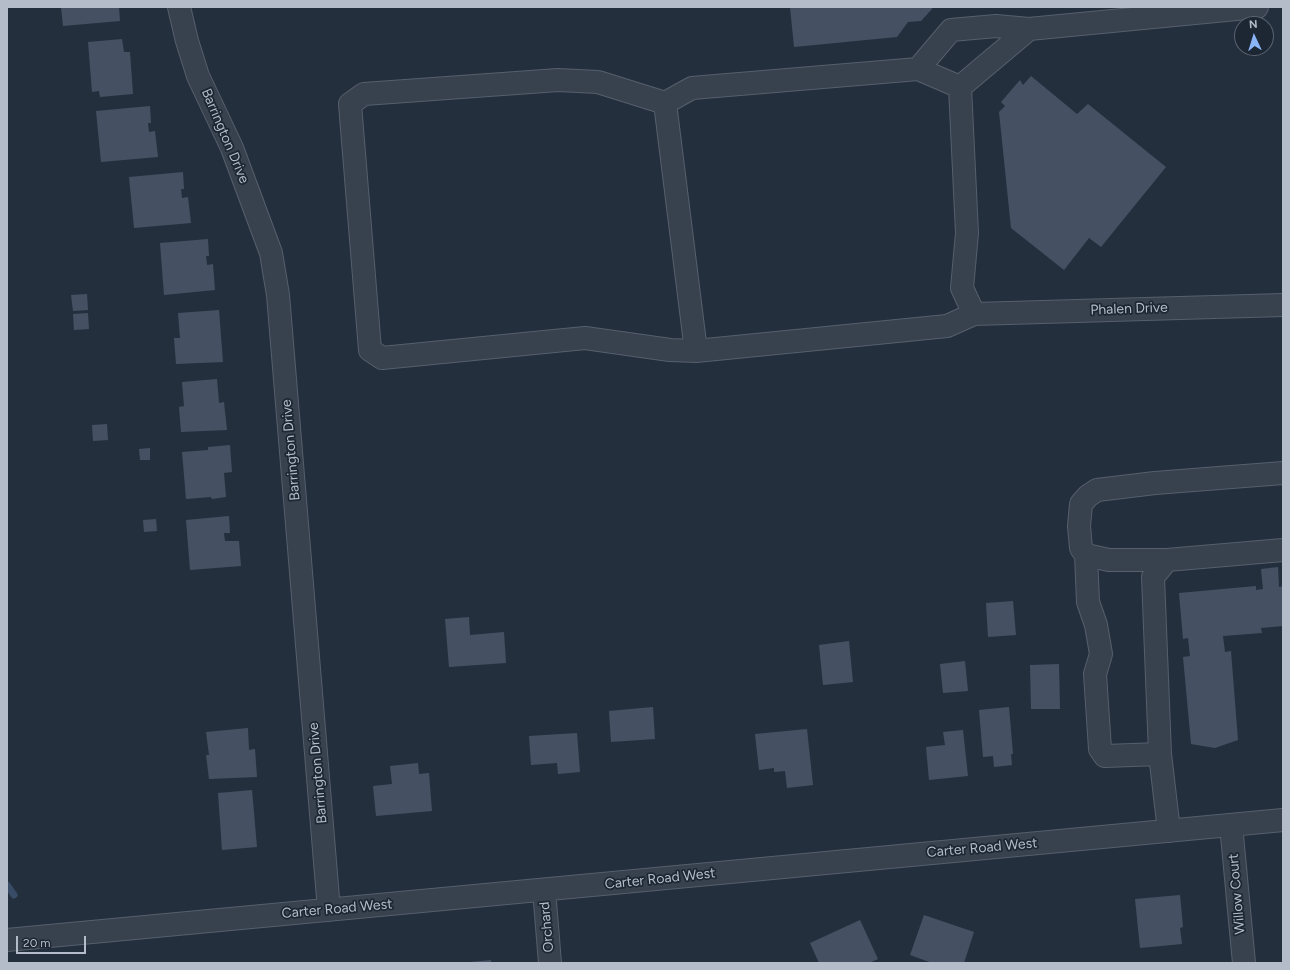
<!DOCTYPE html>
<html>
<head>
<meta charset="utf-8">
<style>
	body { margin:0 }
	#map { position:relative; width:1290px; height:970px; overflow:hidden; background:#242f3e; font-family:Figtree,sans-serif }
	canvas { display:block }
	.frame { position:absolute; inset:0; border:8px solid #b4bcc9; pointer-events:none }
	.north { position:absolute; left:1234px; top:16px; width:40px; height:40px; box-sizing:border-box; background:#1d2633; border:1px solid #59626f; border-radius:50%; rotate:356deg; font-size:11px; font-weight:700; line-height:16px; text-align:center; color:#b4bcc9 }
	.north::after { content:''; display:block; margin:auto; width:14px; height:18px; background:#8ab4f8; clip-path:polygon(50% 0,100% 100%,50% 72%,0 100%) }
	.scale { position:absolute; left:16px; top:936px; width:70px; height:18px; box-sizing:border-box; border:2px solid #b4bcc9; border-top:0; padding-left:5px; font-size:12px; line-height:14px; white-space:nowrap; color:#b4bcc9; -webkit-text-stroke:3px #1d2633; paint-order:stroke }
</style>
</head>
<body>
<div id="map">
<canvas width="1290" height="970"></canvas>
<div class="frame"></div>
<div class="north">N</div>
<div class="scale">20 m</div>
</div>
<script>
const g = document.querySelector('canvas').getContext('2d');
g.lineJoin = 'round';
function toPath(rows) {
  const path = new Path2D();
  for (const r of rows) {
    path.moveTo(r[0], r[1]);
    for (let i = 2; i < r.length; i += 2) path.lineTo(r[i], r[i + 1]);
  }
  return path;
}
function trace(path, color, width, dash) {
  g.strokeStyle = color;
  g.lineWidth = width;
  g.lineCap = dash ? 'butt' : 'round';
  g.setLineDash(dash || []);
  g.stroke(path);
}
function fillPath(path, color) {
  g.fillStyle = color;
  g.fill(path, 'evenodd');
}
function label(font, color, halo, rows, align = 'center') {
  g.font = font + ' Figtree,sans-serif';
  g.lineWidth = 3.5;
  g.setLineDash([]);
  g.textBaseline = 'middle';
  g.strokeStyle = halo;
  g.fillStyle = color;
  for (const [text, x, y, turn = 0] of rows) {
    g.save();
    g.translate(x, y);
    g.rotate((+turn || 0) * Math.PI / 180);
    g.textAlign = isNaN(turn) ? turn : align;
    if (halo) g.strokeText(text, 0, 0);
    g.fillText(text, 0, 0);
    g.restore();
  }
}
const stream = toPath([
	[7,885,14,895]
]);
const building = toPath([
	[61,7,119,7,120,21,63,26],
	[790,7,932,7,932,9,921,21,908,22,897,37,794,47],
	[122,39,124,52,130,52,133,94,100,97,99,91,92,92,88,42],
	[1031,76,1077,114,1088,104,1166,167,1101,247,1089,238,1064,270,1011,228,999,112,1005,106,1001,102,1020,80,1023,85],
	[150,106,151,123,148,123,149,132,155,131,158,157,101,162,96,111],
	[183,172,184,189,181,189,182,198,188,197,191,223,134,228,129,177],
	[208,239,209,256,206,256,207,265,213,264,215,290,164,295,160,243],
	[87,294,88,310,73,311,71,295],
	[219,310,223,362,176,364,174,338,180,338,178,313],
	[88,313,89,329,74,330,73,314],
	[217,379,219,403,224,402,227,430,181,432,179,407,184,406,182,382],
	[107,424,108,440,93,441,92,425],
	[230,445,232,472,224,473,226,497,212,499,211,497,186,499,182,452,208,450,208,447],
	[150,448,150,460,140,460,139,449],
	[229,516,230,533,224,533,225,541,239,541,241,566,190,570,186,520],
	[156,519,157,531,144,532,143,520],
	[1278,567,1279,587,1283,586,1283,626,1261,628,1262,633,1223,636,1225,652,1231,651,1238,740,1215,748,1191,744,1183,657,1190,656,1188,638,1183,639,1179,593,1256,586,1256,590,1263,589,1261,569],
	[1013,601,1016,635,988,637,986,603],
	[469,617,470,635,504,632,506,663,449,667,445,619],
	[849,641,853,682,823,685,819,645],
	[965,661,968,691,943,693,940,664],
	[1059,664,1060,709,1031,709,1030,665],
	[653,707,655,739,611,742,609,711],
	[1009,707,1013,754,1011,754,1012,765,994,767,993,756,983,757,979,710],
	[248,728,249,750,255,749,257,777,209,779,206,755,209,755,206,732],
	[807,729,813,785,787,788,785,771,774,772,774,768,759,770,755,734],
	[963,730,968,776,929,780,926,747,945,745,943,732],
	[577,733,580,772,558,774,557,763,531,765,529,736],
	[418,763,419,774,429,773,432,811,376,816,373,786,392,784,390,766],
	[252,790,257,847,222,850,218,793],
	[1180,895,1183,927,1180,928,1182,944,1140,948,1135,899],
	[924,915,974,932,964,963,932,963,910,955],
	[860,920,878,959,869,963,819,963,810,943],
	[491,960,491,963,470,963,470,962]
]);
const minor = toPath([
	[179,7,187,41,198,76,232,148,271,253,278,295,329,910],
	[918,69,951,30,996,26,1029,29,1257,7],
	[960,87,918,69,692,88,665,103,696,351,947,326,974,314,1283,305],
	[960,87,967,233,962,288,974,314],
	[960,87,1029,29],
	[665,103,598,82,558,80,364,94,350,104,370,350,382,358,585,338,670,350,696,351],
	[1086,555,1088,602,1096,625,1101,654,1095,674,1100,749,1105,756,1160,754],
	[1167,560,1109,560,1086,555,1081,548,1079,526,1081,504,1088,496,1097,490,1155,483,1283,473],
	[1231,825,1244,963],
	[1169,831,1160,754,1153,577,1167,560,1283,550],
	[544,890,550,963],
	[7,940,1283,820]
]);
const streetNames = [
	["Barrington Drive",225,136,67],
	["Phalen Drive",1129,309,-2],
	["Barrington Drive",291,450,-95],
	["Barrington Drive",318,773,-95],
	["Carter Road West",982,848,-5],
	["Carter Road West",660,879,-6],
	["Willow Court",1237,894,-95],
	["Carter Road West",337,909,-5],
	["Orchard",547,927,-95]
];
trace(stream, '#394c67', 7);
fillPath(building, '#455162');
trace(minor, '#565f6c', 24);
trace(minor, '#38414e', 22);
label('14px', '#b4bcc9', '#1d2633', streetNames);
</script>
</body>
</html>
